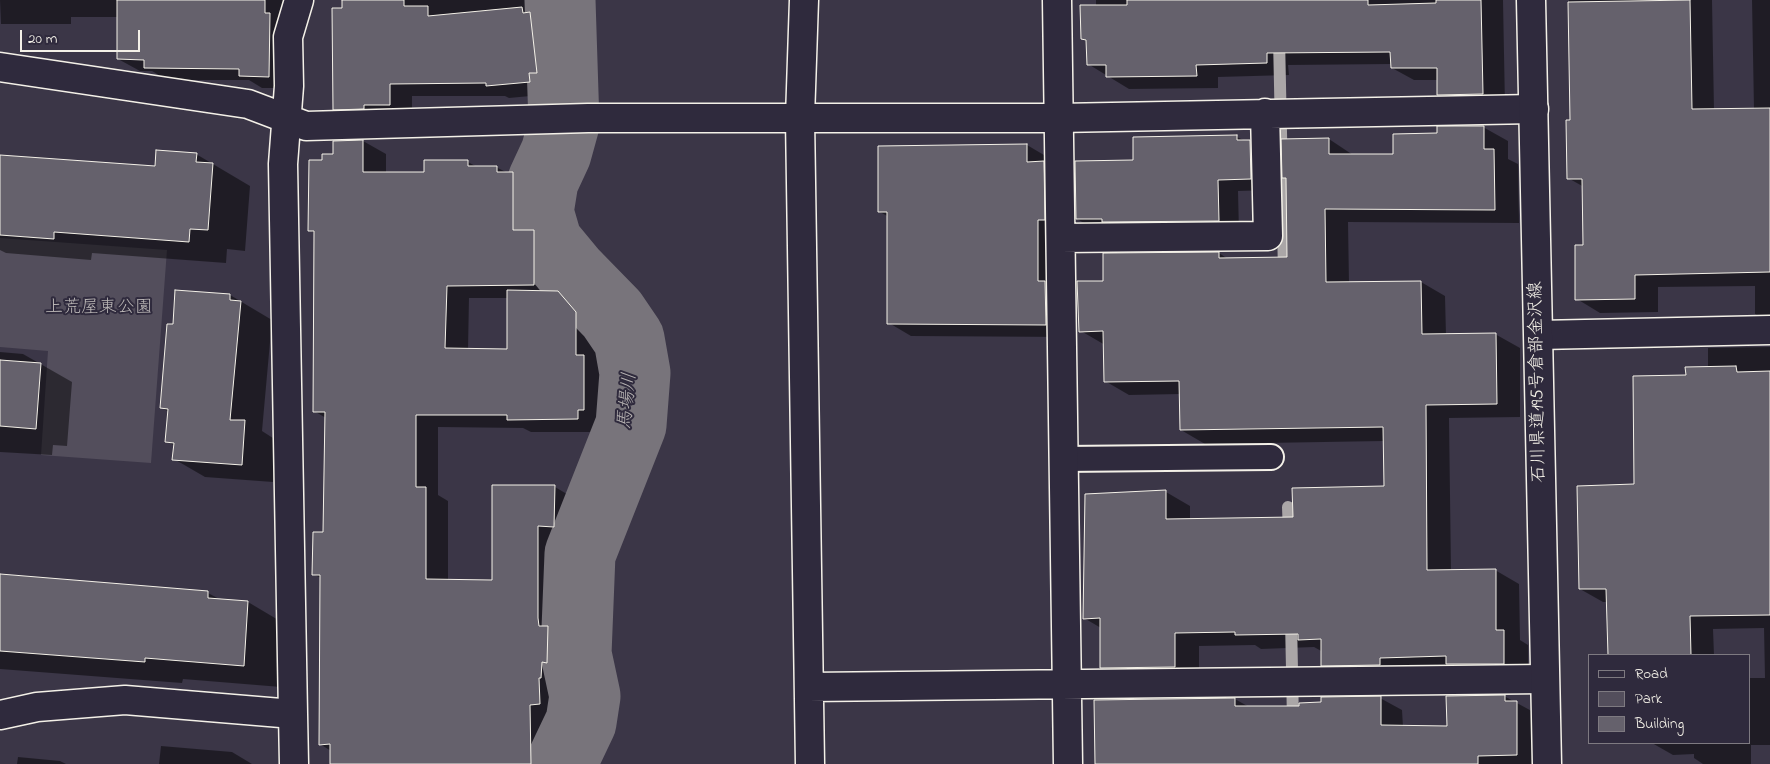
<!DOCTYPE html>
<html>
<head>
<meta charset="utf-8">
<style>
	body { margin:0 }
	#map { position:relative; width:1770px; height:764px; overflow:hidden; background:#3b3647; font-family:"Indie Flower",sans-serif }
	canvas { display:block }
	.legend { position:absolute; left:1588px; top:654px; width:162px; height:90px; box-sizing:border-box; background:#2f2a3d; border:1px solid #7e7a81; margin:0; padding:6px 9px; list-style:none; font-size:15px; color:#f4f1e8 }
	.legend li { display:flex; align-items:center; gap:10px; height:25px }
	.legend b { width:25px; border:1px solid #7e7a81 }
	.scale { position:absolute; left:20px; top:30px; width:120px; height:22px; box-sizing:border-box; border:2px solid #f4f1e8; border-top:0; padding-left:6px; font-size:15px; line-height:18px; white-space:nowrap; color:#f4f1e8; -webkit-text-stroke:4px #2f2a3d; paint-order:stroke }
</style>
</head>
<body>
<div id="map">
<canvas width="1770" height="764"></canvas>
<ul class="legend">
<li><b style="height:6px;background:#2f2a3d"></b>Road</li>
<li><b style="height:14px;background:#534e5c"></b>Park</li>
<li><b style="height:14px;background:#65616c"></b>Building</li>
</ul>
<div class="scale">20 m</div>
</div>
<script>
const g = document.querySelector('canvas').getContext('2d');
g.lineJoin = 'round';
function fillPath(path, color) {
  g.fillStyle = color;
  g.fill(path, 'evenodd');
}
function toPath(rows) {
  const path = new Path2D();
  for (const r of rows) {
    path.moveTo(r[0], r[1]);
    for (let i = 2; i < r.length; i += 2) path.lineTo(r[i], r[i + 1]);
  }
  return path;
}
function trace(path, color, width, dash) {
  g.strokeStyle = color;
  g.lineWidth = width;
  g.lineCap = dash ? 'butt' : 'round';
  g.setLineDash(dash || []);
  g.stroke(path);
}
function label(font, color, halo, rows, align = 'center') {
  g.font = font + ' "Indie Flower","Klee One",sans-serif';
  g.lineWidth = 4;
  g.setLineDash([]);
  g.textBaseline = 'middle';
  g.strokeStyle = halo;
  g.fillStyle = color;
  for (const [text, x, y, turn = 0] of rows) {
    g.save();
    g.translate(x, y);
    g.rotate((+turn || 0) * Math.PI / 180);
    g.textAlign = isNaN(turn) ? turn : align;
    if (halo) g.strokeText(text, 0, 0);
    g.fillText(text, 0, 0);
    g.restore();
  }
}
const green = toPath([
	[0,238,167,250,151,463,41,455,48,351,0,347]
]);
const shadow = toPath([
	[0,0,291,0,290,88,262,88,249,80,167,80,152,71,140,71,118,59,119,17,71,17,71,24,1,24],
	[344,0,552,0,559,85,551,86,552,94,509,98,505,96,412,96,412,117,356,122,334,109],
	[1096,0,1503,0,1505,106,1460,107,1438,94,1438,80,1414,80,1392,68,1392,64,1288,65,1289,75,1218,77,1218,88,1129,89,1088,64,1087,42,1082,38,1096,6],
	[1569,0,1712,0,1714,110,1754,110,1752,0,1770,0,1770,323,1755,314,1755,286,1658,287,1658,312,1600,313,1577,299,1584,246,1584,187,1568,178,1572,121],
	[1483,127,1508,141,1508,159,1518,164,1519,223,1348,222,1349,283,1421,282,1445,296,1446,335,1495,334,1520,348,1520,417,1449,418,1451,571,1495,570,1519,584,1520,640,1528,645,1528,677,1347,679,1323,665,1323,652,1314,647,1261,649,1255,645,1199,646,1199,681,1126,681,1101,667,1101,628,1084,618,1166,492,1190,506,1190,520,1294,519,1385,487,1384,441,1205,444,1181,430,1181,394,1129,395,1105,381,1105,345,1081,331,1104,282,1219,253,1228,259,1288,258,1287,180,1283,178,1329,139,1353,155,1394,155,1439,134],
	[1237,137,1270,153,1271,190,1238,191,1239,232,1098,231,1077,219,1134,161],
	[363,141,386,154,386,173,425,173,468,162,477,167,496,167,535,187,535,232,557,245,557,292,581,305,599,326,598,365,607,369,607,423,600,423,600,432,531,432,523,428,438,427,438,495,448,501,448,581,493,581,555,487,577,500,577,539,560,539,560,631,561,636,570,641,570,675,564,675,564,691,561,691,562,717,552,717,553,764,332,764,331,751,320,744,321,578,313,574,324,533,326,418,314,411,316,234,310,230,323,162,334,155,334,142],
	[469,298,508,298,508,350,468,350],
	[1027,145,1049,158,1068,337,911,336,889,323,889,217,880,212],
	[196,154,250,186,245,251,227,249,226,263,92,253,91,260,6,253,0,250,0,155,156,168],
	[176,291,230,295,272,320,262,431,276,440,273,482,205,477,174,459,175,446,167,441,169,412,162,408,174,325],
	[1770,347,1770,745,1751,745,1751,764,1703,764,1694,758,1694,754,1673,755,1652,743,1749,743,1749,678,1765,678,1764,628,1713,629,1714,655,1609,655,1608,602,1603,602,1580,589,1635,486,1687,376,1708,368,1708,348],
	[0,352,23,354,72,382,67,446,53,445,52,455,0,452],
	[0,576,208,593,221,600,248,602,285,624,281,687,183,679,182,683,0,669],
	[1504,696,1539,715,1539,764,1096,764,1235,699,1249,707,1300,707,1380,698,1402,710,1403,727,1448,728],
	[161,746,232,752,252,764,159,764],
	[18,757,60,761,66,764,17,764]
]);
const stream = toPath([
	[1279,38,1284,273],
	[1288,507,1289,534],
	[1291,619,1293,722]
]);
const river = toPath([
	[560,0,564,124,556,153,543,181,538,212,547,243,571,272,612,314,629,339,635,373,631,425,580,554,576,654,585,696,581,722,561,764]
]);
const building = toPath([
	[117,0,265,0,265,13,270,13,269,77,239,76,239,69,144,68,144,60,117,59,117,0],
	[342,0,404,0,404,6,428,6,428,16,522,7,523,13,530,12,537,73,529,73,530,82,486,86,486,83,390,84,390,105,364,105,364,109,333,110,332,8,342,8,342,0],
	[1127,0,1368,0,1368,5,1436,3,1436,0,1481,0,1483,94,1437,95,1437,68,1391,68,1390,52,1267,53,1267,63,1196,65,1197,76,1106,77,1106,65,1087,65,1086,40,1081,39,1080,5,1127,5,1127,0],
	[1690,0,1692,109,1770,108,1770,272,1635,275,1635,299,1575,300,1575,245,1583,245,1582,179,1567,179,1566,120,1570,120,1568,2,1690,0],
	[1437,126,1484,126,1484,149,1494,149,1495,210,1325,209,1326,282,1421,281,1422,334,1496,333,1497,404,1426,405,1427,570,1496,569,1496,630,1504,630,1504,664,1446,664,1446,656,1380,658,1380,665,1321,666,1321,639,1298,640,1298,634,1235,635,1235,632,1175,633,1175,667,1100,668,1100,618,1083,619,1085,494,1166,490,1166,519,1293,517,1292,488,1384,486,1383,427,1180,430,1179,381,1104,382,1103,331,1079,332,1077,281,1103,281,1103,253,1219,252,1219,258,1287,257,1286,178,1282,178,1281,139,1329,138,1329,154,1393,154,1393,134,1437,133,1437,126],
	[1237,135,1237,140,1250,140,1251,179,1218,180,1219,221,1102,222,1102,219,1076,219,1075,161,1133,160,1133,137,1237,135],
	[363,140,363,172,424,172,424,160,468,160,468,166,497,166,497,172,513,172,513,230,534,230,534,285,447,286,445,348,507,349,507,290,558,291,576,312,576,355,584,355,584,410,578,410,578,419,507,420,507,415,416,415,416,487,426,487,426,579,492,580,492,485,555,485,554,527,538,526,538,618,539,626,548,626,547,663,542,662,541,678,539,678,540,704,530,705,531,764,330,764,330,744,319,745,320,575,312,575,313,532,323,532,325,412,313,412,314,231,308,231,309,160,322,160,322,154,333,154,333,141,363,140],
	[1027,144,1027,162,1044,161,1045,220,1038,220,1038,281,1045,281,1046,325,887,324,887,212,878,212,878,146,1027,144],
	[156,150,197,153,196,162,213,163,208,230,190,229,189,242,54,232,54,239,0,235,0,155,155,166,156,150],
	[175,290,230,294,230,300,241,301,230,420,245,420,242,465,172,460,174,443,165,442,168,409,160,408,167,324,173,324,175,290],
	[0,360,41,363,36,429,0,426,0,360],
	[1736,366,1737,372,1770,371,1770,615,1690,616,1691,655,1608,655,1606,589,1579,589,1577,486,1634,484,1633,376,1686,375,1685,367,1736,366],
	[0,574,208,591,208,598,248,601,244,666,145,658,145,662,0,651,0,574],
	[1505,695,1505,701,1517,701,1517,755,1478,756,1478,764,1095,764,1094,700,1235,698,1235,706,1299,706,1299,703,1321,702,1321,697,1381,696,1381,725,1447,726,1446,696,1505,695]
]);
const service = toPath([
	[1063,459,1271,457]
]);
const minor = toPath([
	[804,0,800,118,810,764],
	[1057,0,1068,764],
	[0,67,248,104,306,126,588,118,1059,118,1534,109],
	[1061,238,1268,236,1265,113],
	[1539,335,1770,330],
	[809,687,1544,679],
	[293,714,283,164,289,86,288,37,299,0],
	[0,715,37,707,125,700,293,714,294,764]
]);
const secondary = toPath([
	[1531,0,1547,764]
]);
const parkNames = [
	["上荒屋東公園",99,309]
];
const streetNames = [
	["石川県道195号倉部金沢線",1539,382,-91]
];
const waterNames = [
	["馬場川",629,401,-84]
];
fillPath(green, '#534e5c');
fillPath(shadow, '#0007');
trace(stream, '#aaa6a7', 12);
trace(river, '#78747b', 71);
fillPath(building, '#65616c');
trace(building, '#f4f1e8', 1);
trace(service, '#f4f1e8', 28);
trace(minor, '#f4f1e8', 31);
trace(secondary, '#f4f1e8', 31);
trace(service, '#2f2a3d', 24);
trace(minor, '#2f2a3d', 28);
trace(secondary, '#2f2a3d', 28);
label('18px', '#bcb8b7', '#2f2a3d', parkNames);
label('18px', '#f4f1e8', '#2f2a3d', streetNames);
label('italic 19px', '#b6b2b2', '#2f2a3d', waterNames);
</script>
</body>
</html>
